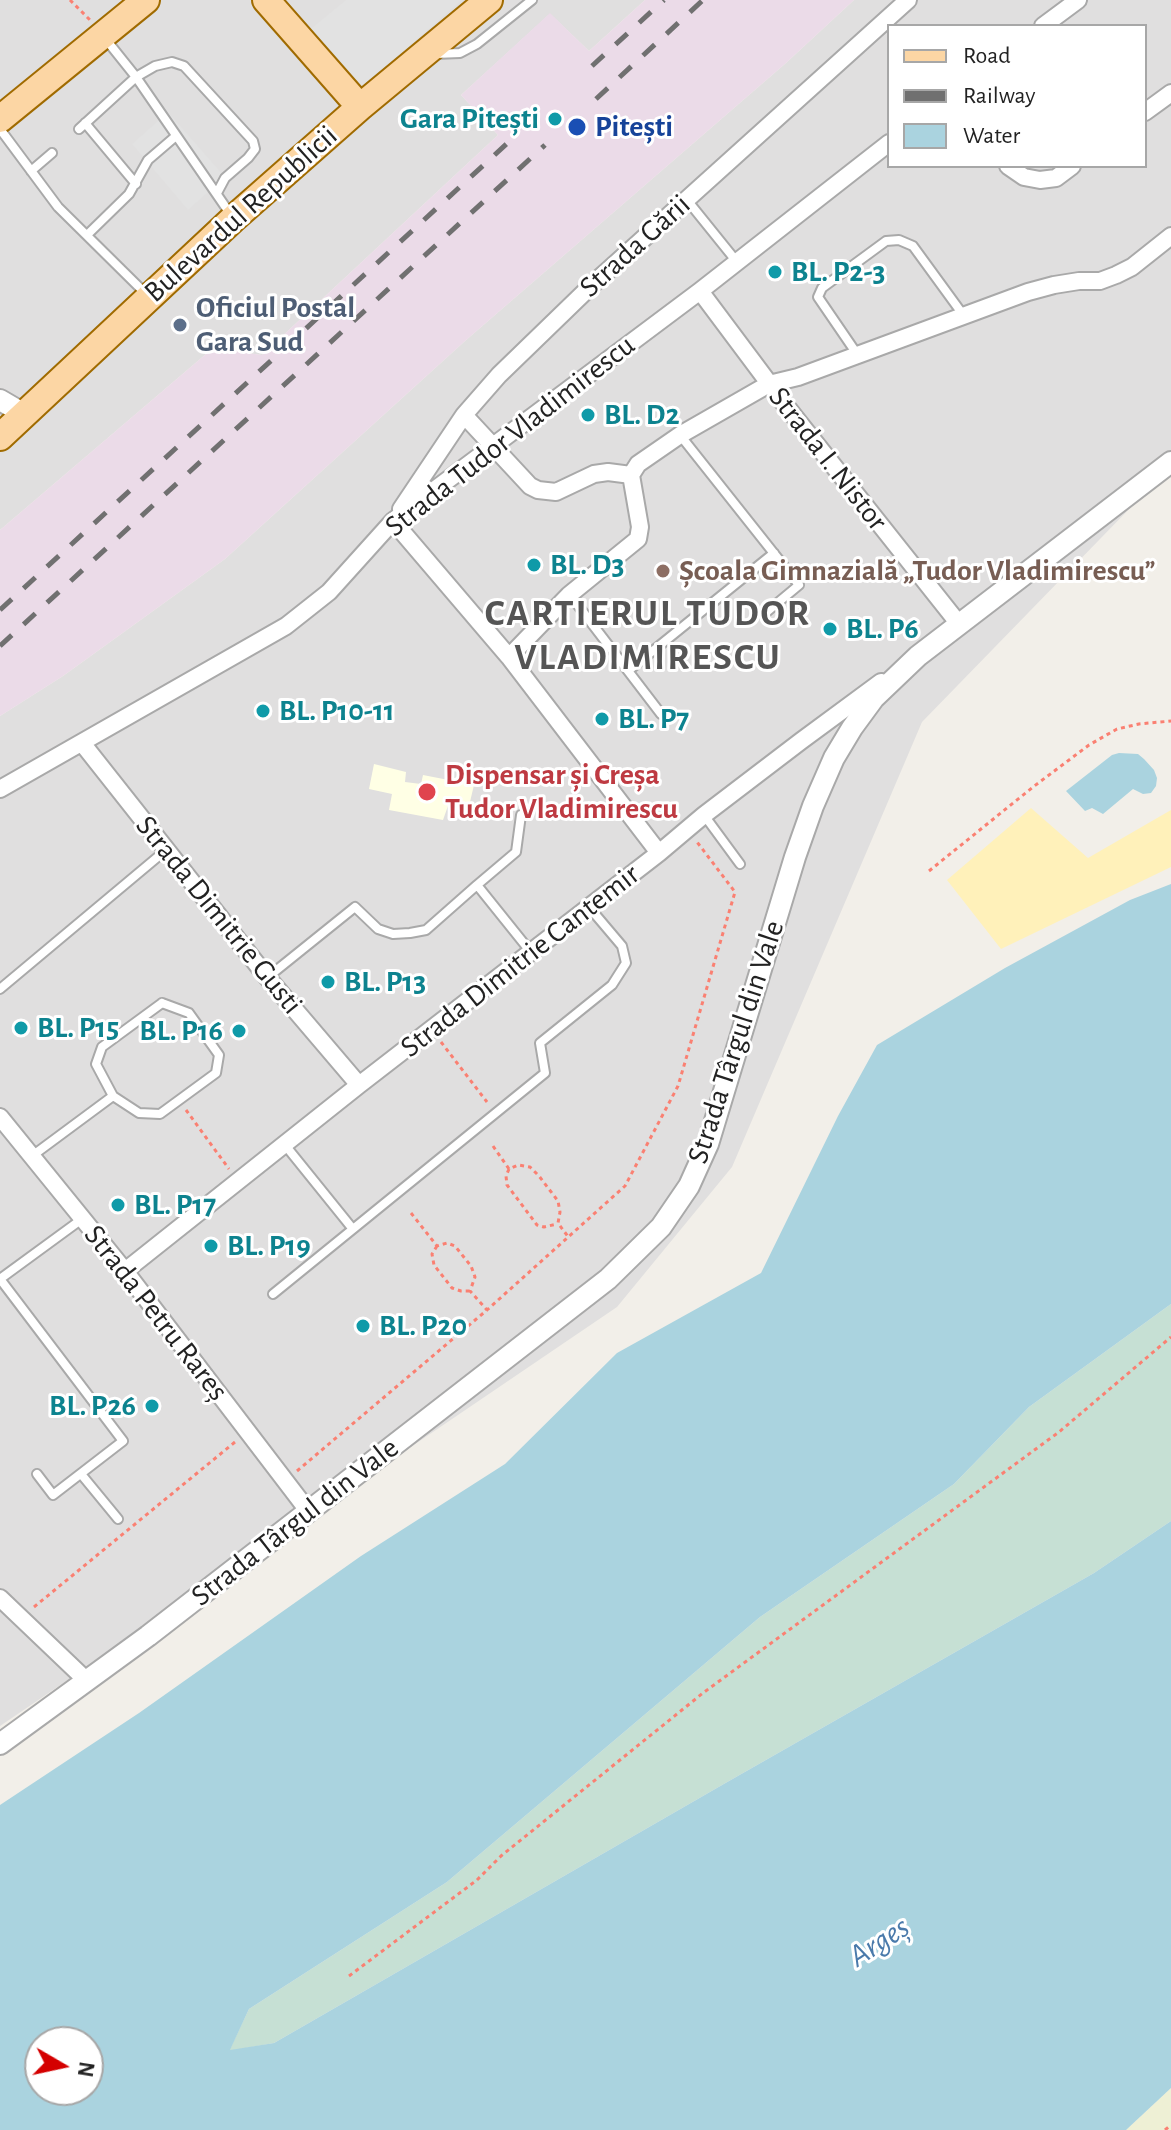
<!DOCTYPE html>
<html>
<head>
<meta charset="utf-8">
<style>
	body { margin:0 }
	#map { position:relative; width:1171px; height:2130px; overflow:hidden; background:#f2efe9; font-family:"Alegreya Sans",sans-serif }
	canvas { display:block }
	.legend { position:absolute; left:887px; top:24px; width:260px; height:144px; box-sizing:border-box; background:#fff; border:2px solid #a7a7a7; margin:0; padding:10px 14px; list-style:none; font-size:24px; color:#222 }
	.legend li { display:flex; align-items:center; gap:16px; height:40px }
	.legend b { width:40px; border:2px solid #a7a7a7 }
	.north { position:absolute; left:24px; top:2026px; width:80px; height:80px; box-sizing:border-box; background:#fff; border:2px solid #a7a7a7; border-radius:50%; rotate:99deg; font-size:22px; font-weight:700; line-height:32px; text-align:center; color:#222 }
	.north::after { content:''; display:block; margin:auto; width:28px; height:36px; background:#d40000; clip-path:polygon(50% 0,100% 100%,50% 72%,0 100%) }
</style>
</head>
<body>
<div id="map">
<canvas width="1171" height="2130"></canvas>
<ul class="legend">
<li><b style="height:10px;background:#fcd6a4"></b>Road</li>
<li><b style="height:10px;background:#707070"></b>Railway</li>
<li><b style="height:22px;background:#aad3df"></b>Water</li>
</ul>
<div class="north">N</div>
</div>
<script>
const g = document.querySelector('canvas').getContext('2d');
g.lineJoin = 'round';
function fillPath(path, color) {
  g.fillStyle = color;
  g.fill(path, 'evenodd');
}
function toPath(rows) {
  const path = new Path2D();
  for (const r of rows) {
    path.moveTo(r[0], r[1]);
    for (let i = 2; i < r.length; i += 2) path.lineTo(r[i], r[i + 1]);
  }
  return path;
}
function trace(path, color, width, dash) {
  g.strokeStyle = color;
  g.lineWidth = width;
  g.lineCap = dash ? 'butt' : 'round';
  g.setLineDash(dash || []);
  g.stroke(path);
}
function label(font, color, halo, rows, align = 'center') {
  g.font = font + ' "Alegreya Sans",sans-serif';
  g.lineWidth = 6;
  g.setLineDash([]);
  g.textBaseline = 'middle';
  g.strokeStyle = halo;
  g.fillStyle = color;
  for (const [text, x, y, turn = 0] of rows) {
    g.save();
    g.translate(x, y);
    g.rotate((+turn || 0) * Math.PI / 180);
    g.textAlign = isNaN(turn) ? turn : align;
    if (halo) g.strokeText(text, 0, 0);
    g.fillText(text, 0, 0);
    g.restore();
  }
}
const residential = toPath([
	[0,0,645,0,589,51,550,14,461,95,498,135,262,355,213,348,0,530],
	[854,0,1171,0,1171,466,922,722,732,1167,617,1307,0,1726,0,716,63,676,225,559,465,341,786,63],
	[889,26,1145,26,1145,166,889,166]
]);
const industrial = toPath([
	[645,0,854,0,786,63,465,341,225,559,63,676,0,716,0,530,213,348,262,355,498,135,461,95,550,13,589,51]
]);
const education = toPath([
	[374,764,406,772,405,782,421,784,423,775,474,785,469,806,449,803,443,820,389,810,392,794,369,789]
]);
const farmland = toPath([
	[1171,2088,1171,2130,1126,2130]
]);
const wetland = toPath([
	[1171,1304,1171,1521,1094,1573,729,1781,274,2043,229,2051,249,2009,447,1882,760,1617,954,1484,1029,1407]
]);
const sand = toPath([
	[1031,808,1088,858,1171,810,1171,867,1001,949,947,880]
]);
const parking = toPath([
	[346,0,462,0,358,91,307,32],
	[168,112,225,177,188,210,132,144]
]);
const water = toPath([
	[1119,753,1138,754,1144,759,1154,770,1157,778,1156,786,1151,793,1143,794,1133,789,1103,814,1092,808,1085,811,1066,791,1112,755],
	[1171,884,1171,1304,1029,1407,954,1484,760,1617,447,1882,249,2009,230,2050,274,2043,729,1781,1094,1573,1171,1521,1171,2088,1126,2130,0,2130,0,1805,139,1713,361,1556,505,1464,617,1353,761,1273,838,1116,877,1045,1005,968,1130,900],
	[40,2042,88,2042,88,2090,40,2090]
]);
const path = toPath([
	[70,0,90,20],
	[929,871,1033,787,1089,745,1117,729,1139,724,1171,721],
	[441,1042,487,1102],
	[186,1110,229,1169],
	[493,1146,509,1169,518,1165,530,1167,539,1176,558,1201,560,1212,558,1223,569,1238],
	[509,1169,506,1176,507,1185,537,1225,544,1227,557,1224],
	[411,1213,437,1246,447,1243,455,1246,471,1266,475,1277,470,1291,487,1310],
	[437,1246,432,1254,434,1265,452,1288,461,1291,470,1291],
	[297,1471,487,1310,625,1186,678,1086,735,892,697,842],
	[34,1607,235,1442],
	[349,1976,477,1880,501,1856,703,1693,1059,1432,1171,1337],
	[1165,2130,1171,2125]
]);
const service = toPath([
	[104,37,136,77,231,215],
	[435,54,460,53,477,44,532,0],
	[85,123,136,184],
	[0,129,58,207,146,294],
	[79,129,136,77,155,66,172,62,184,66,253,141,255,149,248,158,225,178,217,193],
	[31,171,52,153],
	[687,200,737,262],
	[87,235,129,194,148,160,176,136],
	[857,354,818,297,822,288,886,241,899,240,913,246,964,316],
	[680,435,799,585,763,615],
	[570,595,661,714],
	[628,671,774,553],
	[521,815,516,852,477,885,530,951],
	[704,815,740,864],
	[268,977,355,907,378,929,393,934,410,933,426,930,477,885],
	[0,989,166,850],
	[162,1003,189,1013,219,1055,216,1073,160,1114,139,1113,113,1096,96,1064,102,1047,162,1003],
	[285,1145,352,1228],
	[32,1156,113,1096],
	[273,1294,545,1073,540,1043,612,985,626,963,622,946,589,907],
	[37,1474,53,1495,123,1441,0,1279,82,1219],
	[81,1474,118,1519]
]);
const minor = toPath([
	[1043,26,1078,0],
	[1145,112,1171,93],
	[1008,166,1024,177,1040,180,1056,178,1072,166],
	[700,291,786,406,959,624],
	[464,415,530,486,538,490,556,492,594,474,608,472,631,475],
	[401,509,464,415,499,375,593,284,908,0],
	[393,521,509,657,659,853],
	[509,657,569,595,638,539,640,527,631,475,638,464,680,435,769,384,798,377,1028,292,1054,285,1079,281,1100,281,1116,275,1132,267,1171,236],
	[82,743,267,977,359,1085],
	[0,789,286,626,329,592,393,521,700,291,889,143],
	[0,1117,125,1271,309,1512],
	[125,1271,359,1085,659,853,704,815,801,741,881,682],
	[0,1598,87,1681]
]);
const tertiary = toPath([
	[0,400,24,414],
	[0,1744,148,1636,608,1279,661,1227,689,1186,708,1144,795,857,813,806,834,758,852,728,874,698,918,656,1171,462]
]);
const primary = toPath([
	[266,0,360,107],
	[0,119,146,0],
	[0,437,233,219,360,107,489,0]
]);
const rail = toPath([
	[592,66,664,0],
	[596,99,703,0],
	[0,610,513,138],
	[0,646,545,145]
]);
const markers = [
	[555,119,8,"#0f9aa8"],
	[577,127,10,"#1a4fb4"],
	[775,272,8,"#0f9aa8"],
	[180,325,8,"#5c6f8a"],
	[588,415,8,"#0f9aa8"],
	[534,565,8,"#0f9aa8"],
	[663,571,8,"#8d6e63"],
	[830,629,8,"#0f9aa8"],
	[263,711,8,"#0f9aa8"],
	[602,719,8,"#0f9aa8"],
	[427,792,10,"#e0444e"],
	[328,982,8,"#0f9aa8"],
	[21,1028,8,"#0f9aa8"],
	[239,1031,8,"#0f9aa8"],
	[118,1205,8,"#0f9aa8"],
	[211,1246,8,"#0f9aa8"],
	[363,1326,8,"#0f9aa8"],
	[152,1406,8,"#0f9aa8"]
];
const cultureNames = [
	["Gara Pitești",539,119,"right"],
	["BL. P2-3",791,272],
	["BL. D2",604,415],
	["BL. D3",550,565],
	["BL. P6",846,629],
	["BL. P10-11",279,711],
	["BL. P7",618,719],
	["BL. P13",344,982],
	["BL. P15",37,1028],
	["BL. P16",223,1031,"right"],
	["BL. P17",134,1205],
	["BL. P19",227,1246],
	["BL. P20",379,1326],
	["BL. P26",136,1406,"right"]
];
const transitNames = [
	["Pitești",595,127]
];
const streetNames = [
	["Bulevardul Republicii",241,214,-42],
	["Strada Gării",635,246,-42],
	["Strada Tudor Vladimirescu",510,436,-38],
	["Strada I. Nistor",828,459,52],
	["Strada Dimitrie Gusti",219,915,51],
	["Strada Dimitrie Cantemir",520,961,-38],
	["Strada Târgul din Vale",736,1042,-72],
	["Strada Petru Rareș",156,1313,52],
	["Strada Târgul din Vale",295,1522,-38]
];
const serviceNames = [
	["Oficiul Postal",196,308],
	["Gara Sud",196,342]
];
const educationNames = [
	["Școala Gimnazială „Tudor Vladimirescu”",679,571]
];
const healthNames = [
	["Dispensar și Creșa",445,775],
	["Tudor Vladimirescu",445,809]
];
const waterNames = [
	["Argeș",879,1942,-33]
];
const districtNames = [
	["CARTIERUL TUDOR",648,614],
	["VLADIMIRESCU",648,658]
];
fillPath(residential, '#e0dfdf');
fillPath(industrial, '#ebdbe8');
fillPath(education, '#ffffe5');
fillPath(farmland, '#eef0d5');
fillPath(wetland, '#c6e0d4');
fillPath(sand, '#fff1ba');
fillPath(parking, '#e2e2e2');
fillPath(water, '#aad3df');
trace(service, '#a9a9a9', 12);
trace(minor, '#a9a9a9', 20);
trace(tertiary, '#a9a9a9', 24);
trace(primary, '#a06b00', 30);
trace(path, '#fa8072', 3, [4, 4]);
trace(service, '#fff', 8);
trace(minor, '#fff', 16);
trace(tertiary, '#fff', 20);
trace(primary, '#fcd6a4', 26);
trace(rail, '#707070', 5, [16, 16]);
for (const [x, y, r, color] of markers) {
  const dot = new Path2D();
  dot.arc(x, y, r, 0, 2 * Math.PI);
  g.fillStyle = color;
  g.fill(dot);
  trace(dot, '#fff', 3);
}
label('bold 30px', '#0d838f', '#fff', cultureNames, 'left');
label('bold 30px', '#164399', '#fff', transitNames, 'left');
label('30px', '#222', '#fff', streetNames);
label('bold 30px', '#4e5e75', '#fff', serviceNames, 'left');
label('bold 30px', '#785e54', '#fff', educationNames, 'left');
label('bold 30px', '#be3a42', '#fff', healthNames, 'left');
label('italic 32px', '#4a7aab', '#fff', waterNames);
g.letterSpacing = '2px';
label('bold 38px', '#555', '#fff', districtNames);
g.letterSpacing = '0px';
</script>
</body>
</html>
